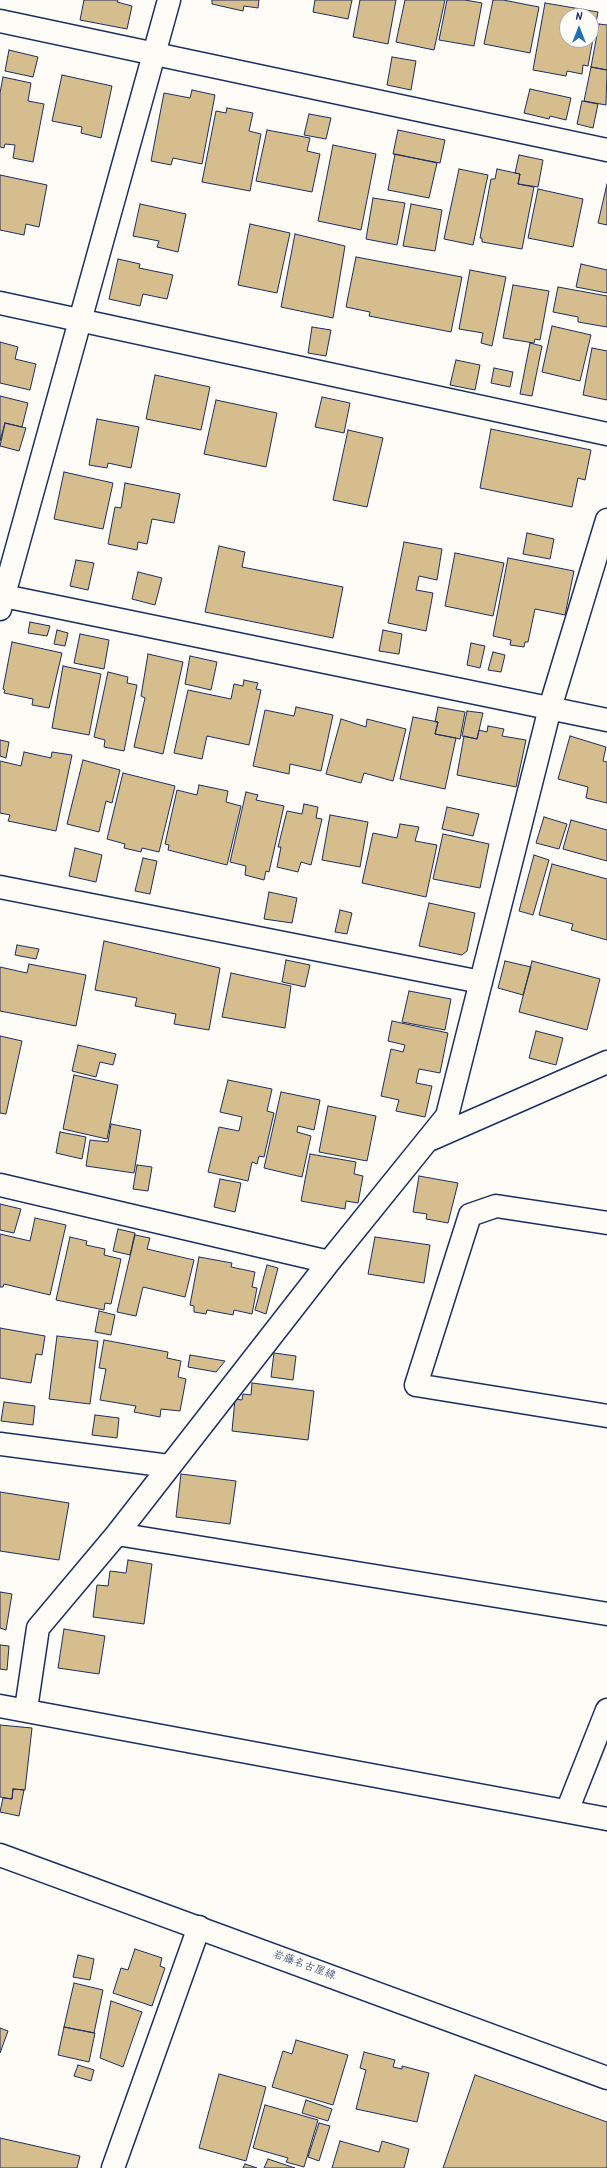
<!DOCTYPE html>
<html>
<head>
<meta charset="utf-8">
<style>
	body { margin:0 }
	#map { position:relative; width:607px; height:2168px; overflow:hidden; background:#fdfcf7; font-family:Kalam,sans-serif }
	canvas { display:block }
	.north { position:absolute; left:559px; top:8px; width:40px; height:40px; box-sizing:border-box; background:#fdfcf7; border:1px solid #a3aaba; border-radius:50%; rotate:0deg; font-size:11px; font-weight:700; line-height:16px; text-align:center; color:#1b2f5e }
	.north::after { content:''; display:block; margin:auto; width:14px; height:18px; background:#1f6fb2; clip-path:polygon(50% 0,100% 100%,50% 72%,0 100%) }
</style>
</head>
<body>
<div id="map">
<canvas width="607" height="2168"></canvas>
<div class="north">N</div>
</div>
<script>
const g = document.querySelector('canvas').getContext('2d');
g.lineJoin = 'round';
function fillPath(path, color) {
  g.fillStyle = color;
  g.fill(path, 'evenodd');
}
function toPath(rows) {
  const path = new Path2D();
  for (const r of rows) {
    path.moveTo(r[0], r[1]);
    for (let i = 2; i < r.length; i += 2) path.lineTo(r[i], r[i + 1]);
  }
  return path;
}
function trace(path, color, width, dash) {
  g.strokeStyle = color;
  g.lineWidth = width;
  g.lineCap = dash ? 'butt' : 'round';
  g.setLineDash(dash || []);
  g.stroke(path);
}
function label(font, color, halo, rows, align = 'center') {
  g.font = font + ' Kalam,"Klee One",sans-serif';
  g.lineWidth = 3;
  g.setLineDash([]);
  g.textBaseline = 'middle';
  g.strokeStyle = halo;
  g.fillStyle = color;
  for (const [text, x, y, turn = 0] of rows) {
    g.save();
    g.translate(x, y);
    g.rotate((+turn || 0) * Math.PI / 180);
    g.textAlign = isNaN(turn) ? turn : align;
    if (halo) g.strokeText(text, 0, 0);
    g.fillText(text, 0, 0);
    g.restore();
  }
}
const building = toPath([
	[84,0,118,0,117,2,132,6,127,29,80,20,84,0],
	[212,0,259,0,258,8,244,6,243,11,212,4,212,0],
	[315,0,352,0,348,19,313,12,315,0],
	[360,0,396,0,388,44,353,37,360,0],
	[405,0,445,0,434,50,396,42,405,0],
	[447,0,465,0,482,3,474,46,439,40,447,0],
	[493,0,503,0,539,7,530,53,484,44,493,0],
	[545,3,598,12,588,66,583,65,582,74,567,71,566,76,533,70,545,3],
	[567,16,591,16,591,40,567,40,567,16],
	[599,24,607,25,607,70,591,67,599,24],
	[9,50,38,57,33,77,5,71,9,50],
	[392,57,416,61,411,90,387,85,392,57],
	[591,67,607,70,606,105,584,101,591,67],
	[62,75,112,86,101,138,81,133,82,127,52,121,62,75],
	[3,77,31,83,28,101,44,104,33,162,13,158,15,145,5,144,4,148,0,147,0,93,3,77],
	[530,89,571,98,566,120,550,116,549,119,524,113,530,89],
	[192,90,215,95,202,164,173,158,171,165,151,161,164,93,190,98,192,90],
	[582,101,598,104,593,128,577,124,582,101],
	[227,108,253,113,249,131,261,134,250,191,202,182,216,111,226,113,227,108],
	[309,114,331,118,326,139,304,135,309,114],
	[267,130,310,138,307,151,320,154,312,192,256,181,267,130],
	[398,130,445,140,440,163,393,154,398,130],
	[333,145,376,154,361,230,318,221,333,145],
	[395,154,437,163,429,198,388,190,395,154],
	[519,155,543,160,538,187,518,184,520,174,515,173,519,155],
	[459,169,488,175,473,245,444,239,459,169],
	[497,169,520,174,518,184,534,187,522,249,482,242,482,238,480,238,491,179,495,179,497,169],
	[0,175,47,185,39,227,26,224,24,235,0,230,0,175],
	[607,184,607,225,598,223,607,184],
	[538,189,583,199,573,247,528,238,538,189],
	[373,198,405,203,397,245,366,239,373,198],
	[140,204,186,214,178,252,157,247,159,241,133,236,140,204],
	[411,204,442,210,435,251,403,246,411,204],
	[250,224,290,233,277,293,238,285,250,224],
	[295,234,345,246,333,318,281,307,295,234],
	[356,257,462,277,451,332,369,316,370,312,346,307,356,257],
	[118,259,140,264,139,268,173,275,167,299,143,294,140,306,109,299,118,259],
	[581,264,607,270,607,293,576,287,581,264],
	[470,270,506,277,492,346,481,343,483,333,459,329,470,270],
	[513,285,549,291,540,340,535,339,534,343,503,338,513,285],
	[558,287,607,296,607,327,578,322,578,317,553,312,558,287],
	[552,326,591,335,580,381,542,372,552,326],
	[312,327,331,330,326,356,308,353,312,327],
	[0,342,18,347,15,359,36,364,30,390,0,383,0,342],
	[530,343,542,346,532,396,520,394,530,343],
	[592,348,607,351,607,400,583,395,592,348],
	[456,360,480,365,475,390,450,385,456,360],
	[494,368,513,372,510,387,491,383,494,368],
	[155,375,210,387,201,430,146,419,155,375],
	[0,396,28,403,22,427,5,423,0,441,0,396],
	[322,397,350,403,344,433,315,427,322,397],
	[216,400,277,413,266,467,204,454,216,400],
	[97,419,139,427,131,468,108,463,107,468,89,465,97,419],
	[5,423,26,428,19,451,0,446,5,423],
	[491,429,591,450,585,480,578,478,572,507,480,488,491,429],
	[348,430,383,438,367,507,333,500,348,430],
	[64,472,113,483,103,529,54,519,64,472],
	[125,483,180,494,174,523,152,519,147,544,138,542,137,550,108,544,115,507,121,508,125,483],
	[527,533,554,539,550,559,523,554,527,533],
	[404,542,442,549,437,580,419,576,416,590,433,593,426,631,388,623,404,542],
	[219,546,245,552,242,567,343,587,333,638,205,612,219,546],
	[455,553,504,563,493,616,445,606,455,553],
	[508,558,574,571,565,615,535,609,528,642,525,642,524,647,510,645,511,640,493,636,508,558],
	[76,560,94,563,88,590,70,586,76,560],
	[138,572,162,578,155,605,132,599,138,572],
	[30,622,50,626,47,636,28,633,30,622],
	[57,630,68,633,65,646,54,644,57,630],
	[383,630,402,634,399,654,379,651,383,630],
	[80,634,109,640,104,669,74,663,80,634],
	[12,642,62,653,49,708,32,705,33,699,4,693,5,690,3,689,12,642],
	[471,643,485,646,480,668,467,665,471,643],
	[493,652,505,655,501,672,488,670,493,652],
	[148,654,183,662,163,754,134,747,145,698,141,696,148,654],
	[190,656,217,662,211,690,185,684,190,656],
	[63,666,101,674,89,735,52,728,63,666],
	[108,672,128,677,127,683,137,685,124,751,104,747,105,740,94,737,108,672],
	[244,680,258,683,256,689,261,690,249,745,207,736,202,759,174,753,188,690,231,699,234,684,243,686,244,680],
	[296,707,333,715,321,771,290,764,289,774,253,766,265,710,294,716,296,707],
	[438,707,465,712,460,739,435,734,438,722,435,722,438,707],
	[467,711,483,713,477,739,462,736,467,711],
	[413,717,438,722,435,734,456,738,445,789,400,779,413,717],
	[341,719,366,727,367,719,406,729,393,781,364,773,361,783,326,774,341,719],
	[488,726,504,729,502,736,526,740,516,787,457,775,464,736,477,739,479,730,487,732,488,726],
	[570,736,606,747,603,761,607,762,607,803,586,798,588,787,558,779,570,736],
	[0,740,9,742,6,758,0,756,0,740],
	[24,752,51,758,52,752,72,755,56,831,8,821,10,815,0,813,0,761,21,766,24,752],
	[83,760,120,770,112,803,106,801,99,832,67,824,83,760],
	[123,773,175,786,159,852,142,848,141,852,124,848,125,844,107,839,123,773],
	[199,785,228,791,226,802,241,806,227,865,168,850,169,845,165,844,177,790,197,795,199,785],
	[246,792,258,795,256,800,284,806,269,872,266,871,264,880,245,875,246,866,230,862,246,792],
	[304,804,318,807,316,818,322,819,311,865,301,862,298,872,277,867,281,847,278,847,287,811,302,814,304,804],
	[447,807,479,814,473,836,442,829,447,807],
	[330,815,368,822,360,867,322,860,330,815],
	[544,817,567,824,559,849,536,843,544,817],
	[571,820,607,830,607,861,563,849,571,820],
	[400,824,419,827,415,841,437,845,426,897,362,883,373,833,397,838,400,824],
	[443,834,489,844,480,888,433,879,443,834],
	[75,848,102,855,96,882,69,876,75,848],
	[534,855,549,860,533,915,519,911,534,855],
	[143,858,157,861,150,894,135,891,143,858],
	[552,864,607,879,607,940,571,930,573,924,539,915,552,864],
	[269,892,297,898,292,923,264,919,269,892],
	[429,903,475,913,467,951,462,955,419,946,429,903],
	[340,910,352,913,347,934,335,932,340,910],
	[104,941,220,968,209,1030,174,1024,176,1014,135,1006,137,998,95,990,104,941],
	[17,945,39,949,36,959,15,955,17,945],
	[286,960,310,965,305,987,282,982,286,960],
	[505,961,531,967,523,995,498,988,505,961],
	[532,961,600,979,587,1030,519,1012,532,961],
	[29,964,86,975,76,1026,0,1011,0,967,27,973,29,964],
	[231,973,291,986,285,1028,222,1017,231,973],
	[409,991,451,999,445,1030,402,1022,409,991],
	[392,1021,448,1033,440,1073,419,1069,416,1083,432,1086,425,1117,396,1111,399,1100,381,1096,391,1049,403,1052,405,1045,388,1041,392,1021],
	[536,1031,563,1038,556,1065,529,1058,536,1031],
	[0,1036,22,1041,6,1114,0,1113,0,1036],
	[78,1045,116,1054,113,1065,100,1062,96,1077,72,1071,78,1045],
	[74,1075,118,1085,107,1139,63,1129,74,1075],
	[228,1080,272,1089,267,1111,274,1113,264,1157,259,1156,257,1164,252,1162,248,1181,208,1172,219,1127,239,1131,242,1117,220,1112,228,1080],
	[281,1092,320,1100,314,1130,298,1126,297,1132,311,1136,302,1177,264,1168,281,1092],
	[328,1106,376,1116,367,1161,319,1152,328,1106],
	[111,1124,141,1130,134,1173,86,1166,90,1140,108,1142,111,1124],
	[60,1132,86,1137,82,1159,56,1153,60,1132],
	[310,1154,356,1162,354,1174,363,1176,358,1203,346,1201,345,1209,301,1201,310,1154],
	[137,1165,152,1167,148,1191,133,1189,137,1165],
	[419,1176,458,1183,448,1223,426,1219,427,1214,413,1212,419,1176],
	[220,1179,241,1183,235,1212,214,1207,220,1179],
	[0,1204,21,1209,14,1233,0,1230,0,1204],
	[35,1218,66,1225,50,1295,4,1284,3,1287,0,1287,0,1234,30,1241,35,1218],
	[118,1229,135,1233,130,1255,113,1251,118,1229],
	[135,1235,150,1238,147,1249,194,1260,185,1297,143,1287,136,1316,117,1312,135,1235],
	[70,1237,87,1241,86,1245,105,1249,104,1255,121,1259,111,1304,105,1303,104,1310,56,1300,70,1237],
	[375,1237,430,1245,424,1283,368,1274,375,1237],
	[199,1257,232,1263,231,1267,255,1272,252,1287,257,1288,252,1314,234,1310,233,1315,207,1310,206,1314,194,1312,194,1306,190,1305,199,1257],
	[267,1265,278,1268,266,1314,255,1310,267,1265],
	[99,1311,115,1315,111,1335,95,1332,99,1311],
	[0,1328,45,1336,42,1355,36,1354,31,1383,0,1378,0,1328],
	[57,1336,98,1341,90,1404,49,1399,57,1336],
	[104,1340,168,1352,167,1358,181,1361,178,1377,186,1379,180,1411,161,1409,160,1417,134,1412,136,1406,100,1400,106,1369,99,1368,104,1340],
	[274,1353,296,1356,293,1380,271,1377,274,1353],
	[190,1355,225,1361,216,1372,188,1367,190,1355],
	[252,1383,314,1391,308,1440,232,1431,235,1399,242,1400,243,1394,251,1395,252,1383],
	[4,1402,35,1406,33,1425,1,1421,4,1402],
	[95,1415,119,1418,117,1438,92,1435,95,1415],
	[181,1474,236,1481,230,1524,176,1517,181,1474],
	[0,1492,69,1503,59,1560,0,1551,0,1492],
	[128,1560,152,1564,144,1624,93,1617,97,1585,108,1586,110,1571,126,1573,128,1560],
	[0,1592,12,1594,6,1630,0,1628,0,1592],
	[64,1629,105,1636,99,1674,58,1668,64,1629],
	[0,1645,9,1646,7,1670,0,1669,0,1645],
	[0,1725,32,1728,25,1790,13,1789,12,1799,0,1797,0,1725],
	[13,1789,24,1790,19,1816,0,1812,3,1798,12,1799,13,1789],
	[135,1949,162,1958,160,1966,165,1968,152,2006,113,1993,121,1968,128,1970,135,1949],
	[78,1955,94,1959,90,1980,73,1977,78,1955],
	[74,1983,103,1990,94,2033,64,2027,74,1983],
	[111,2001,142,2012,123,2067,100,2058,111,2001],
	[64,2027,95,2033,89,2062,58,2055,64,2027],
	[0,2028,8,2031,0,2053,0,2028],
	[296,2040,348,2055,333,2105,272,2087,283,2051,292,2054,296,2040],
	[364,2052,395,2060,393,2067,402,2069,402,2066,429,2073,417,2122,356,2109,366,2070,360,2068,364,2052],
	[78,2065,94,2070,91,2081,74,2076,78,2065],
	[219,2074,266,2087,246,2161,199,2148,219,2074],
	[475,2075,607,2122,607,2168,443,2168,475,2075],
	[306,2100,332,2109,328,2121,302,2113,306,2100],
	[265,2105,318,2120,304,2167,286,2162,288,2158,253,2148,265,2105],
	[319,2123,330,2126,319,2161,308,2157,319,2123],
	[0,2138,80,2156,77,2168,0,2168,0,2138],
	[340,2141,379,2152,382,2141,409,2149,404,2168,332,2168,340,2141],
	[268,2159,295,2168,264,2168,268,2159],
	[245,2164,257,2168,243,2168,245,2164]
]);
const minor = toPath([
	[0,21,607,150],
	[0,303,607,434],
	[4,596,607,720],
	[0,609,169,0],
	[0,887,481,982],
	[429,1140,607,1062],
	[0,1185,329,1262],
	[607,1223,496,1206,470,1215,416,1385,607,1416],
	[0,1444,169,1466],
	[117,1534,607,1614],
	[0,1706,607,1819],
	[26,1709,38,1628,117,1534,329,1262,447,1116,550,708,607,520],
	[567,1811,607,1710],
	[113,2168,199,1927]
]);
const secondary = toPath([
	[0,1855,607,2078]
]);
const streetNames = [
	["岩藤名古屋線",304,1966,20]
];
fillPath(building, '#d5bd8d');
trace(building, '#1b2f5e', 1);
trace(minor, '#1b2f5e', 25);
trace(secondary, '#1b2f5e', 25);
trace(minor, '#fdfcf7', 22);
trace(secondary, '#fdfcf7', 22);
label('11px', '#1b2f5e', '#fdfcf7', streetNames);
</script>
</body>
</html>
